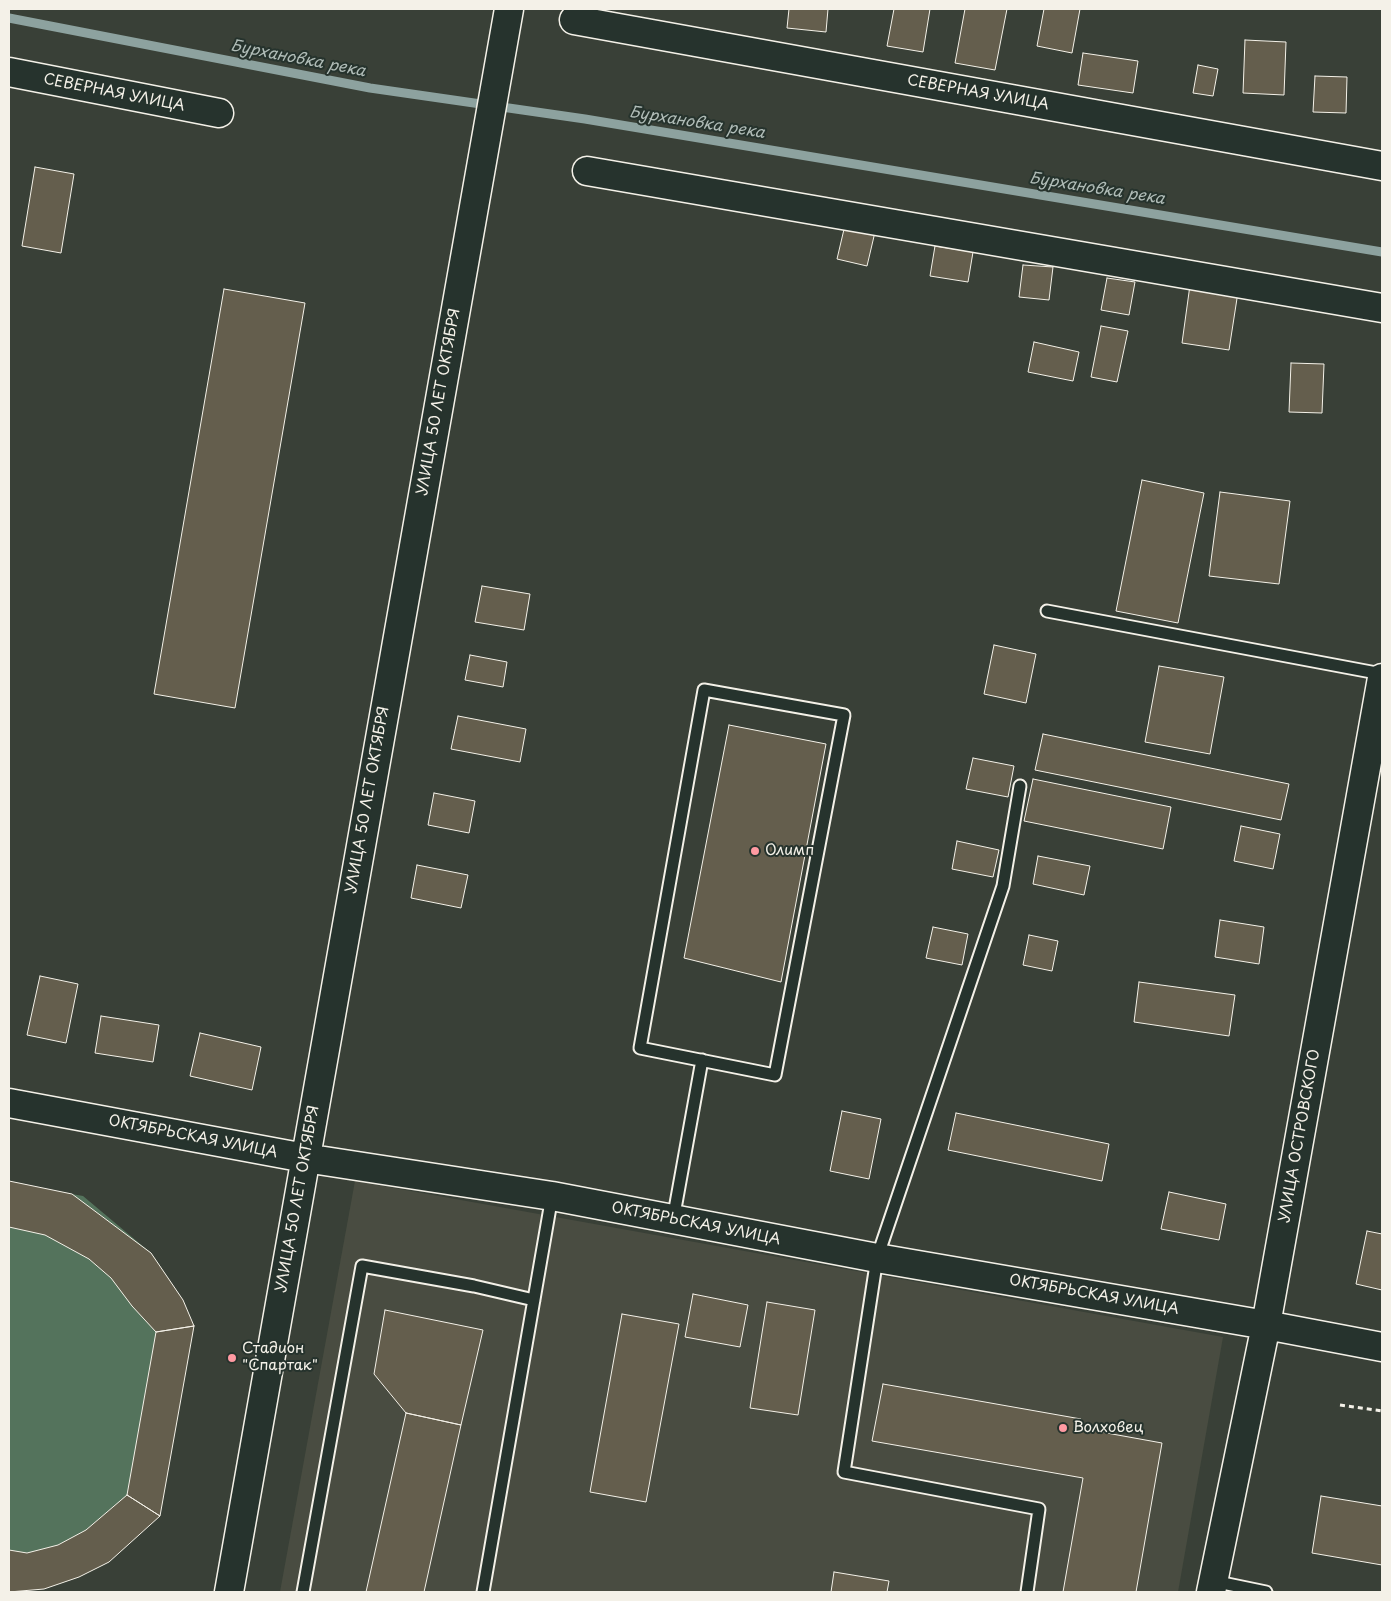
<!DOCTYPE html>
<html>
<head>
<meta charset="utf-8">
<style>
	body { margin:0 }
	#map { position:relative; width:1391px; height:1601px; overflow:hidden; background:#394037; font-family:"Playpen Sans",sans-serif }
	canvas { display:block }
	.frame { position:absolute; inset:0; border:10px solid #f4f1e8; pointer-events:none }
</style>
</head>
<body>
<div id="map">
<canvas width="1391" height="1601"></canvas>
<div class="frame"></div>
</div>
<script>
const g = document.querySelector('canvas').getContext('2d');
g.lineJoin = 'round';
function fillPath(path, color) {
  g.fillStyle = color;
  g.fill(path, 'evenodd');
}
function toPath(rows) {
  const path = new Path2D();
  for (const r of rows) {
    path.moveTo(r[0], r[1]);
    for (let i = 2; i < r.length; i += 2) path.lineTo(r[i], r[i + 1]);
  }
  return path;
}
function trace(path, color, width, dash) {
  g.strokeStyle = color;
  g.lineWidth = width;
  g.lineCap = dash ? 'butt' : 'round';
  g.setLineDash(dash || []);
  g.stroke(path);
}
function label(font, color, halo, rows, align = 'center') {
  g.font = font + ' "Playpen Sans",sans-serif';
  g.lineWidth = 4;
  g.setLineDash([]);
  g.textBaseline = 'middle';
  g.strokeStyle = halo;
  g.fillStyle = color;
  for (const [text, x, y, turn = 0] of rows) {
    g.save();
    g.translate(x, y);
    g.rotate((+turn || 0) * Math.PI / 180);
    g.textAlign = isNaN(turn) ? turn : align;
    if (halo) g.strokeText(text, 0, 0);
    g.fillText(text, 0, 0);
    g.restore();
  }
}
const built = toPath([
	[355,1181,1223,1337,1178,1592,280,1592]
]);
const green = toPath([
	[9,1183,83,1196,151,1253,183,1300,179,1369,159,1501,58,1572,9,1574]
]);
const stream = toPath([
	[9,18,370,88,585,119,1382,252]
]);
const building = toPath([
	[789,9,828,9,826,32,787,28,789,9],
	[894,9,930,9,923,52,887,46,894,9],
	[965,9,1007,9,995,70,955,63,965,9],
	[1044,9,1080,9,1072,53,1037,46,1044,9],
	[1245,40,1286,42,1284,95,1243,93,1245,40],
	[1083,53,1138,61,1133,93,1078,85,1083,53],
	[1198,65,1218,69,1213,96,1193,93,1198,65],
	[1315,76,1347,77,1346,113,1313,112,1315,76],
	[35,167,74,174,61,253,22,246,35,167],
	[845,225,875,232,867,266,837,259,845,225],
	[935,246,973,252,968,282,930,276,935,246],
	[1023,265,1053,267,1049,300,1019,297,1023,265],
	[1107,278,1135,282,1129,315,1101,310,1107,278],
	[1190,285,1238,292,1229,350,1182,343,1190,285],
	[224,289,305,303,235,708,154,694,224,289],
	[1101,326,1128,331,1117,382,1091,377,1101,326],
	[1034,342,1079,352,1073,381,1028,372,1034,342],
	[1291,363,1324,364,1322,413,1289,412,1291,363],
	[1142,480,1204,493,1178,623,1116,611,1142,480],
	[1220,492,1290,501,1279,584,1209,576,1220,492],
	[482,586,530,594,524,630,475,622,482,586],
	[994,645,1036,654,1026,703,984,694,994,645],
	[470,655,507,662,503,687,465,680,470,655],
	[1159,666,1224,677,1210,754,1145,742,1159,666],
	[458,716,526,729,520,762,451,749,458,716],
	[729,725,826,744,781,982,684,958,729,725],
	[1043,734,1289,784,1281,820,1035,770,1043,734],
	[973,758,1014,766,1008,797,966,789,973,758],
	[1033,779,1171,807,1163,849,1024,821,1033,779],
	[434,793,475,801,469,833,428,825,434,793],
	[1241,826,1280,834,1273,869,1234,861,1241,826],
	[957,841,999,850,993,877,952,869,957,841],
	[1038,856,1090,866,1084,895,1033,884,1038,856],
	[417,865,468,875,461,908,411,898,417,865],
	[1220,920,1264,927,1259,964,1215,957,1220,920],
	[933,927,968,934,962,965,926,958,933,927],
	[1029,935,1058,941,1052,971,1023,965,1029,935],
	[40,976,78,984,66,1043,27,1035,40,976],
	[1139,982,1235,995,1229,1036,1134,1022,1139,982],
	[101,1016,159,1025,153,1062,95,1053,101,1016],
	[200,1033,261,1047,252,1090,190,1076,200,1033],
	[842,1111,881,1119,869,1179,830,1171,842,1111],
	[956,1113,1109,1144,1102,1181,948,1150,956,1113],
	[9,1181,72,1194,151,1253,183,1300,194,1326,156,1332,132,1306,111,1278,89,1259,45,1235,9,1227,9,1181],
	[1169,1192,1226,1204,1219,1240,1161,1229,1169,1192],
	[1367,1231,1382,1234,1382,1290,1356,1284,1367,1231],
	[693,1294,748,1305,740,1347,685,1337,693,1294],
	[767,1302,815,1310,798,1415,750,1408,767,1302],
	[385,1310,483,1330,461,1425,406,1413,374,1374,385,1310],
	[622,1314,679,1324,646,1502,590,1492,622,1314],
	[194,1326,160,1516,127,1495,156,1332,194,1326],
	[883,1384,1081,1419,1079,1428,1162,1443,1136,1592,1063,1592,1083,1478,872,1441,883,1384],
	[406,1413,461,1425,424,1592,366,1592,406,1413],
	[127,1495,160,1516,109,1562,79,1577,44,1589,9,1592,9,1550,27,1553,58,1545,86,1530,127,1495],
	[1321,1496,1382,1506,1382,1565,1312,1553,1321,1496],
	[834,1572,889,1581,887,1592,831,1592,834,1572]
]);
const path = toPath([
	[1340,1405,1382,1411]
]);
const lane = toPath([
	[1047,611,1382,674],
	[704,690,844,715,775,1075,640,1048,704,690],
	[1020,786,1003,886,877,1258,844,1472,1039,1509,1027,1592],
	[673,1220,702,1060],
	[1213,1581,1266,1592],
	[303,1592,362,1266,474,1286,534,1300],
	[483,1592,552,1196]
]);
const secondary = toPath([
	[574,20,1382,166],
	[9,72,219,113],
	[587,171,1382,308],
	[9,1103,305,1158,552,1196,877,1258,1266,1325,1382,1347],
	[229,1592,509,9],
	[1211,1592,1266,1325,1382,678]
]);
const markers = [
	[755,851,5,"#ff9aa2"],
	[232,1358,5,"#ff9aa2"],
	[1063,1428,5,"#ff9aa2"]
];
const streetNames = [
	["СЕВЕРНАЯ УЛИЦА",114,93,11],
	["СЕВЕРНАЯ УЛИЦА",978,93,10],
	["УЛИЦА 50 ЛЕТ ОКТЯБРЯ",439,402,-80],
	["УЛИЦА 50 ЛЕТ ОКТЯБРЯ",368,800,-80],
	["УЛИЦА ОСТРОВСКОГО",1300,1136,-80],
	["ОКТЯБРЬСКАЯ УЛИЦА",193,1137,11],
	["УЛИЦА 50 ЛЕТ ОКТЯБРЯ",298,1199,-80],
	["ОКТЯБРЬСКАЯ УЛИЦА",696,1224,11],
	["ОКТЯБРЬСКАЯ УЛИЦА",1094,1295,10]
];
const poiNames = [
	["Олимп",765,851],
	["Стадион",242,1349],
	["\"Спартак\"",242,1366],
	["Волховец",1073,1428]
];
const waterNames = [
	["Бурхановка река",298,59,11],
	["Бурхановка река",697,123,9],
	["Бурхановка река",1097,189,9]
];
fillPath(built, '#494c41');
fillPath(green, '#54735c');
trace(stream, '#8da29f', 9);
fillPath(building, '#645e4d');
trace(building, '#f4f1e8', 1);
trace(lane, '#f4f1e8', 15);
trace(secondary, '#f4f1e8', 31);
trace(path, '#f4f1e8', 3, [5, 4]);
trace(lane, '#26332d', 11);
trace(secondary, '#26332d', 28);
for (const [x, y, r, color] of markers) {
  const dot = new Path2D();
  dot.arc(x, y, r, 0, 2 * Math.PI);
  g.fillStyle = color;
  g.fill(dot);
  trace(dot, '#26332d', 2);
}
label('15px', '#f4f1e8', '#26332d', streetNames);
label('15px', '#f4f1e8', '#26332d', poiNames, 'left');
label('italic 16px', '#b0bcb7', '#26332d', waterNames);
</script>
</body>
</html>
